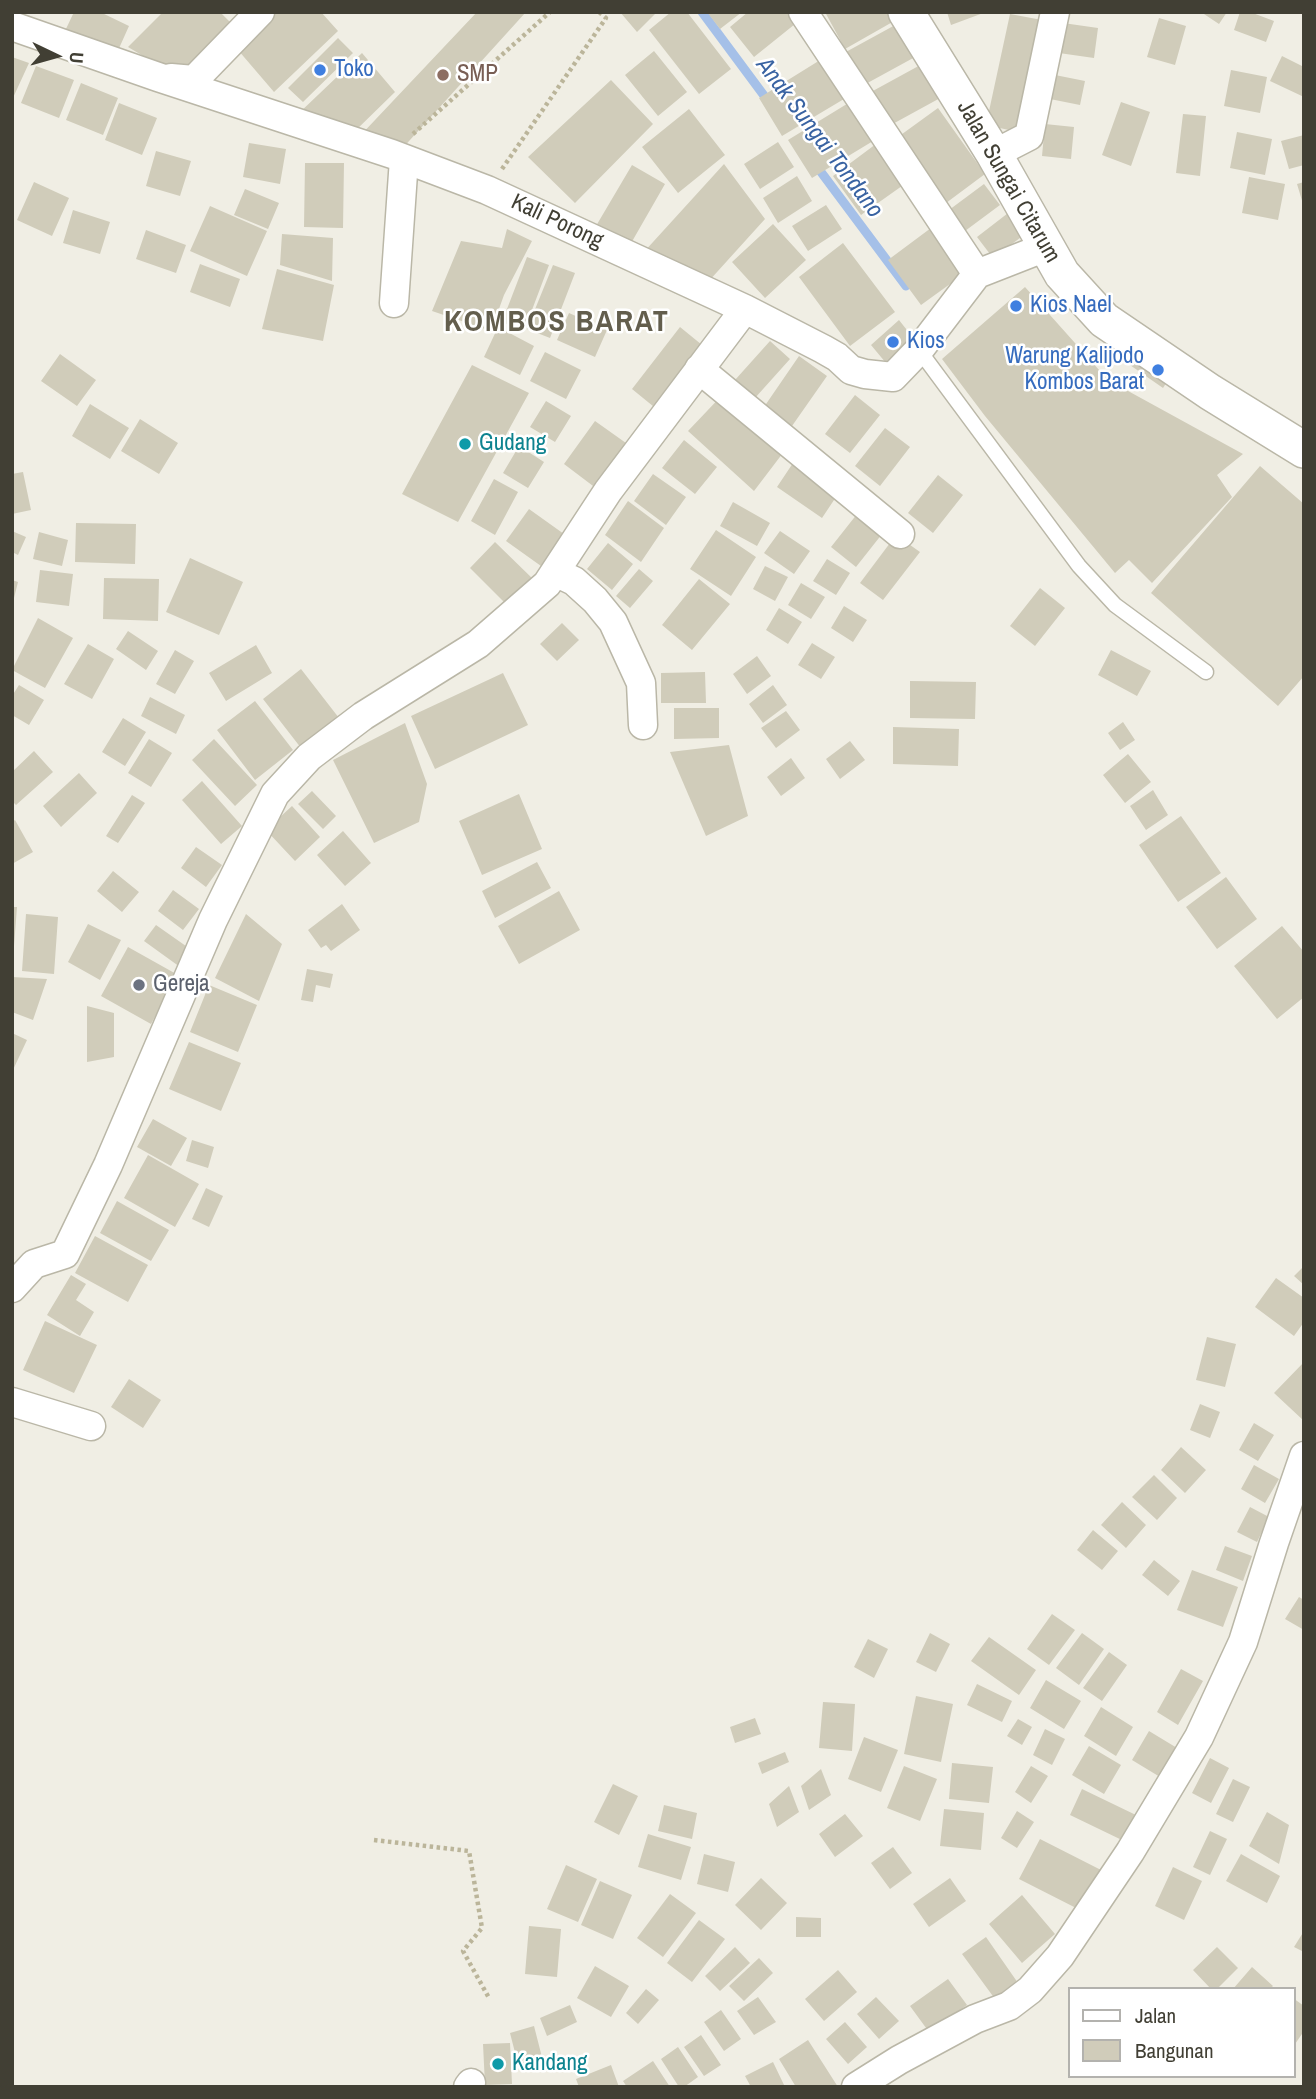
<!DOCTYPE html>
<html>
<head>
<meta charset="utf-8">
<style>
	body { margin:0 }
	#map { position:relative; width:1316px; height:2099px; overflow:hidden; background:#f0eee4; font-family:"Archivo Narrow",sans-serif }
	canvas { display:block }
	.frame { position:absolute; inset:0; border:14px solid #413f34; pointer-events:none }
	.legend { position:absolute; left:1068px; top:1987px; width:228px; height:91px; box-sizing:border-box; background:#fff; border:2px solid #b3b2ae; margin:0; padding:9px 12px; list-style:none; font-size:21px; color:#413f34 }
	.legend li { display:flex; align-items:center; gap:14px; height:35px }
	.legend b { width:35px; border:2px solid #b3b2ae }
	.north { position:absolute; left:21px; top:21px; width:70px; height:70px; -webkit-text-stroke:5px #fff; paint-order:stroke; rotate:95deg; font-size:19px; font-weight:700; line-height:28px; text-align:center; color:#413f34 }
	.north::after { content:''; display:block; margin:auto; width:24px; height:32px; background:#413f34; clip-path:polygon(50% 0,100% 100%,50% 72%,0 100%) }
</style>
</head>
<body>
<div id="map">
<canvas width="1316" height="2099"></canvas>
<div class="frame"></div>
<ul class="legend">
<li><b style="height:9px;background:#fff"></b>Jalan</li>
<li><b style="height:19px;background:#d0ccba"></b>Bangunan</li>
</ul>
<div class="north">U</div>
</div>
<script>
const g = document.querySelector('canvas').getContext('2d');
g.lineJoin = 'round';
function toPath(rows) {
  const path = new Path2D();
  for (const r of rows) {
    path.moveTo(r[0], r[1]);
    for (let i = 2; i < r.length; i += 2) path.lineTo(r[i], r[i + 1]);
  }
  return path;
}
function trace(path, color, width, dash) {
  g.strokeStyle = color;
  g.lineWidth = width;
  g.lineCap = dash ? 'butt' : 'round';
  g.setLineDash(dash || []);
  g.stroke(path);
}
function fillPath(path, color) {
  g.fillStyle = color;
  g.fill(path, 'evenodd');
}
function label(font, color, halo, rows, align = 'center') {
  g.font = font + ' "Archivo Narrow",sans-serif';
  g.lineWidth = 5;
  g.setLineDash([]);
  g.textBaseline = 'middle';
  g.strokeStyle = halo;
  g.fillStyle = color;
  for (const [text, x, y, turn = 0] of rows) {
    g.save();
    g.translate(x, y);
    g.rotate((+turn || 0) * Math.PI / 180);
    g.textAlign = isNaN(turn) ? turn : align;
    if (halo) g.strokeText(text, 0, 0);
    g.fillText(text, 0, 0);
    g.restore();
  }
}
const stream = toPath([
	[702,12,771,105],
	[815,164,906,286]
]);
const building = toPath([
	[74,12,100,12,129,26,116,55,65,31],
	[163,12,220,12,231,23,182,79,128,47],
	[274,12,321,12,338,31,274,92,238,50],
	[477,12,526,12,400,151,358,138],
	[620,12,657,12,637,32],
	[671,12,687,12,731,69,699,94,649,30],
	[707,12,742,12,720,29],
	[748,12,802,12,805,16,754,57,730,27],
	[825,12,891,12,896,20,845,49],
	[947,12,986,12,951,25],
	[1201,12,1227,12,1219,24],
	[1240,12,1250,12,1274,21,1266,42,1234,30],
	[1010,14,1042,20,1018,132,986,125],
	[1159,18,1186,26,1175,65,1147,57],
	[1063,23,1098,28,1094,58,1059,53],
	[897,24,915,57,862,86,844,53],
	[338,38,353,53,303,102,288,88],
	[654,51,687,92,658,116,625,75],
	[362,53,395,92,351,135,297,115],
	[1282,56,1304,67,1304,97,1270,81],
	[12,57,29,63,12,100],
	[825,57,849,96,782,136,759,98],
	[924,63,942,97,889,126,871,92],
	[36,66,74,80,59,118,21,103],
	[1231,70,1267,77,1260,113,1224,106],
	[1055,75,1085,81,1080,105,1050,99],
	[611,80,653,124,575,203,528,157],
	[81,83,118,98,103,135,66,120],
	[855,99,878,138,812,178,788,140],
	[1121,102,1150,112,1131,166,1102,155],
	[119,103,157,118,142,155,105,140],
	[938,108,985,174,946,203,898,137],
	[689,109,725,155,678,193,642,147],
	[1183,114,1206,116,1200,176,1176,173],
	[1045,124,1074,127,1071,159,1042,156],
	[1237,132,1272,139,1265,175,1230,168],
	[1304,135,1304,165,1289,169,1281,141],
	[880,141,909,181,861,215,833,176],
	[778,142,794,167,760,189,744,164],
	[249,143,286,149,280,184,243,177],
	[156,151,191,161,180,196,146,186],
	[305,163,344,163,343,228,304,227],
	[724,164,765,219,708,282,643,253],
	[632,165,665,184,630,245,596,226],
	[797,176,812,201,778,223,763,198],
	[1249,177,1285,184,1278,220,1242,213],
	[34,182,69,198,52,236,17,220],
	[1304,182,1304,204,1303,204,1297,184],
	[984,184,1000,205,965,231,949,210],
	[245,189,279,203,268,229,234,215],
	[826,205,842,229,808,251,792,226],
	[210,206,267,231,247,276,190,251],
	[73,210,110,222,100,254,63,243],
	[1012,210,1028,232,993,258,977,237],
	[773,224,806,260,765,298,732,262],
	[935,225,968,271,921,305,888,260],
	[507,229,532,241,504,295,491,331,432,311,461,241,502,248],
	[146,230,186,245,176,273,136,259],
	[282,234,333,238,332,281,280,265],
	[843,243,895,312,850,346,799,277],
	[527,257,549,265,524,331,502,322],
	[200,264,240,279,230,307,190,292],
	[553,265,575,273,550,338,527,329],
	[277,269,334,285,323,341,262,329],
	[1025,287,1108,380,1243,454,1217,475,1232,497,1152,583,1129,560,1115,573,985,416,942,359],
	[569,313,607,330,595,357,557,340],
	[899,320,914,339,886,363,871,345],
	[498,327,534,346,520,375,484,357],
	[680,327,707,349,659,411,632,389],
	[770,341,790,359,755,398,735,380],
	[1127,342,1172,374,1163,388,1117,356],
	[545,352,581,370,566,399,530,381],
	[60,354,96,380,77,406,41,381],
	[799,356,827,376,792,426,764,407],
	[472,365,529,393,458,522,402,494],
	[726,391,789,445,754,491,688,431],
	[855,395,880,415,850,453,825,434],
	[546,401,571,416,555,442,530,427],
	[90,404,129,428,110,459,72,436],
	[140,419,178,443,159,474,121,451],
	[595,421,633,448,601,492,564,464],
	[885,428,910,447,880,486,855,466],
	[684,440,717,467,695,494,662,468],
	[519,446,544,462,528,488,503,473],
	[793,463,838,494,822,518,777,487],
	[1260,466,1304,504,1304,676,1278,706,1151,593],
	[23,472,31,510,12,514,12,474],
	[653,474,686,497,666,525,634,501],
	[938,475,963,495,933,533,908,513],
	[494,479,518,492,495,535,471,521],
	[628,501,664,528,641,562,605,535],
	[733,502,770,523,757,546,720,526],
	[529,509,571,539,548,571,506,541],
	[861,509,886,529,856,567,831,547],
	[76,523,136,524,135,564,75,562],
	[716,530,756,557,731,596,690,569],
	[12,531,26,537,18,555,12,552],
	[780,531,810,551,794,574,764,553],
	[39,532,68,540,62,566,33,559],
	[896,535,920,552,883,600,860,583],
	[495,542,534,580,508,606,470,568],
	[608,543,633,564,612,590,587,569],
	[190,558,243,582,219,635,166,612],
	[827,559,850,573,836,595,813,581],
	[765,566,788,577,775,601,753,589],
	[639,569,653,581,630,608,616,596],
	[40,570,73,574,69,606,36,602],
	[104,578,159,579,158,621,103,619],
	[699,579,730,604,692,650,662,625],
	[12,580,18,582,13,602,12,602],
	[801,583,825,597,811,619,788,605],
	[1040,588,1065,608,1035,646,1010,626],
	[844,606,867,620,853,642,831,628],
	[779,608,802,622,788,644,766,630],
	[38,618,73,638,45,688,12,670],
	[562,623,579,640,557,661,540,644],
	[128,631,158,651,146,670,116,649],
	[812,643,835,657,821,679,798,665],
	[88,644,114,659,92,699,64,684],
	[256,645,272,673,226,701,209,673],
	[175,650,194,661,175,694,156,684],
	[1111,650,1151,671,1137,696,1098,675],
	[757,656,771,676,747,694,733,674],
	[301,669,339,718,301,748,263,699],
	[705,672,706,703,661,703,661,673],
	[503,673,528,725,435,769,411,716],
	[910,681,976,682,975,719,910,718],
	[19,685,44,700,29,725,12,715,12,696],
	[773,685,787,705,763,723,749,704],
	[150,697,185,715,176,734,141,716],
	[255,701,293,750,255,780,217,730],
	[674,708,719,708,719,738,674,739],
	[786,711,800,730,776,748,761,728],
	[123,718,146,732,125,766,102,752],
	[1123,722,1135,740,1120,750,1108,733],
	[405,723,427,784,419,822,374,843,333,760],
	[893,727,959,729,958,766,893,764],
	[149,739,172,753,151,787,128,773],
	[214,739,257,785,235,806,192,760],
	[850,741,865,760,840,779,826,759],
	[729,745,748,816,706,836,670,752],
	[34,751,53,772,16,805,12,801,12,772],
	[1128,754,1151,782,1125,803,1103,775],
	[791,758,805,778,781,796,767,777],
	[79,773,97,793,61,827,43,806],
	[202,781,242,826,221,844,182,800],
	[1153,790,1168,815,1146,830,1130,806],
	[312,791,336,816,323,829,298,804],
	[519,794,542,849,482,875,459,821],
	[132,795,145,803,118,843,106,836],
	[292,806,320,837,295,861,266,830],
	[1181,816,1221,873,1178,902,1139,845],
	[15,820,33,852,12,864,12,822],
	[343,831,371,863,345,886,317,855],
	[196,847,222,865,206,887,181,868],
	[537,862,551,888,495,918,482,891],
	[113,871,139,892,122,912,97,891],
	[1226,877,1257,919,1217,949,1186,907],
	[173,890,199,909,183,930,158,911],
	[559,891,580,930,519,964,498,926],
	[342,904,360,930,331,951,326,945,321,948,308,930],
	[12,907,17,907,14,946,12,946],
	[26,914,58,917,54,974,22,971],
	[246,914,282,944,259,1001,215,978],
	[88,924,121,940,100,980,68,962],
	[156,925,193,951,180,967,144,941],
	[1282,926,1304,952,1304,997,1277,1019,1234,966],
	[128,947,178,975,151,1024,101,996],
	[307,969,333,974,330,988,316,985,313,1002,301,1000],
	[12,977,47,979,33,1020,12,1012],
	[209,985,257,1005,238,1052,190,1032],
	[87,1006,114,1013,114,1057,87,1062],
	[12,1033,27,1040,12,1072],
	[189,1042,241,1063,221,1111,169,1089],
	[153,1119,187,1138,171,1166,137,1147],
	[192,1140,214,1147,208,1168,186,1161],
	[148,1155,199,1184,175,1227,124,1198],
	[206,1188,223,1196,209,1227,192,1219],
	[117,1201,169,1230,151,1261,100,1233],
	[95,1236,148,1265,128,1302,75,1273],
	[1304,1266,1304,1285,1294,1276],
	[71,1275,86,1284,76,1300,94,1312,80,1336,47,1315],
	[1276,1278,1304,1298,1304,1322,1294,1336,1255,1307],
	[45,1321,97,1345,74,1393,23,1370],
	[1207,1337,1236,1344,1225,1387,1196,1380],
	[1304,1362,1304,1421,1274,1393],
	[129,1379,161,1400,143,1428,111,1407],
	[1200,1404,1220,1412,1210,1438,1190,1430],
	[1254,1423,1274,1435,1258,1461,1239,1450],
	[1181,1447,1206,1470,1185,1493,1161,1470],
	[1254,1465,1279,1479,1265,1503,1241,1489],
	[1154,1475,1177,1498,1157,1520,1132,1497],
	[1122,1502,1146,1525,1126,1548,1101,1525],
	[1250,1507,1269,1517,1257,1542,1237,1532],
	[1093,1530,1118,1551,1102,1570,1077,1550],
	[1225,1546,1252,1556,1243,1581,1216,1570],
	[1154,1560,1180,1581,1168,1596,1142,1575],
	[1192,1570,1238,1587,1223,1627,1177,1610],
	[1299,1597,1304,1600,1304,1630,1285,1619],
	[1052,1614,1075,1630,1049,1665,1027,1649],
	[930,1633,950,1644,936,1672,916,1662],
	[1082,1633,1104,1649,1079,1685,1056,1668],
	[989,1637,1036,1670,1019,1695,971,1661],
	[868,1639,888,1649,874,1678,854,1667],
	[1109,1652,1127,1665,1102,1701,1083,1688],
	[1181,1669,1203,1681,1178,1725,1157,1712],
	[1046,1680,1081,1701,1064,1729,1030,1708],
	[977,1684,1012,1701,1002,1722,967,1705],
	[916,1696,953,1704,941,1762,904,1754],
	[823,1702,855,1704,852,1751,819,1748],
	[1101,1707,1133,1727,1116,1756,1084,1736],
	[755,1718,761,1734,735,1743,730,1727],
	[1018,1719,1032,1727,1022,1745,1007,1736],
	[1045,1729,1065,1739,1052,1765,1033,1755],
	[1149,1731,1182,1751,1165,1780,1132,1760],
	[864,1737,898,1750,881,1792,848,1779],
	[1089,1746,1121,1765,1104,1794,1072,1775],
	[785,1752,789,1762,762,1774,758,1763],
	[1210,1758,1229,1768,1211,1803,1192,1793],
	[952,1763,993,1767,989,1803,949,1799],
	[904,1766,937,1779,920,1821,887,1808],
	[1031,1766,1048,1776,1031,1803,1015,1792],
	[821,1769,831,1795,809,1810,801,1786],
	[1233,1779,1250,1787,1233,1822,1216,1814],
	[613,1784,638,1796,619,1835,594,1822],
	[789,1786,799,1812,777,1827,769,1804],
	[1082,1789,1138,1816,1126,1842,1070,1815],
	[664,1805,697,1813,692,1839,658,1831],
	[944,1809,984,1813,981,1850,940,1846],
	[1017,1811,1034,1822,1017,1848,1001,1838],
	[1267,1812,1289,1825,1279,1864,1249,1846],
	[845,1814,863,1836,835,1857,819,1834],
	[1210,1831,1227,1839,1210,1875,1193,1867],
	[648,1834,691,1847,681,1880,638,1867],
	[1040,1839,1101,1870,1080,1910,1019,1879],
	[893,1847,912,1873,890,1889,871,1863],
	[704,1854,735,1862,728,1892,697,1884],
	[1241,1854,1280,1876,1267,1903,1226,1881],
	[566,1865,597,1879,578,1922,547,1909],
	[1173,1867,1202,1881,1184,1920,1155,1906],
	[761,1878,787,1903,761,1930,735,1905],
	[950,1878,966,1901,929,1927,913,1904],
	[600,1881,632,1895,613,1939,581,1925],
	[670,1894,696,1913,663,1957,637,1938],
	[1022,1895,1055,1934,1022,1963,989,1924],
	[796,1917,821,1918,821,1937,796,1937],
	[699,1920,725,1939,692,1982,667,1963],
	[529,1926,561,1929,557,1977,525,1974],
	[1304,1931,1304,1952,1294,1947],
	[986,1937,1018,1983,995,1999,962,1954],
	[735,1947,750,1963,720,1991,705,1976],
	[1217,1947,1238,1968,1217,1989,1211,1989,1193,1970],
	[759,1958,773,1973,744,2001,729,1986],
	[595,1966,629,1986,611,2017,577,1998],
	[1252,1967,1273,1986,1270,1989,1233,1989],
	[838,1970,857,1992,824,2021,805,1999],
	[948,1979,967,2005,929,2032,910,2006],
	[646,1989,659,2000,638,2024,626,2013],
	[758,1997,776,2022,754,2035,737,2011],
	[876,1997,899,2021,879,2039,857,2014],
	[1293,1998,1304,2006,1304,2031,1293,2047],
	[570,2005,577,2022,547,2036,540,2018],
	[721,2010,741,2039,724,2051,704,2022],
	[845,2022,867,2047,848,2064,826,2039],
	[534,2026,544,2065,520,2072,510,2033],
	[701,2035,721,2065,704,2076,684,2047],
	[808,2040,838,2087,796,2087,779,2059],
	[510,2043,512,2084,485,2085,483,2044],
	[678,2047,698,2077,684,2087,679,2087,661,2059],
	[653,2061,670,2087,627,2087,623,2081],
	[773,2062,785,2087,751,2087,745,2076],
	[611,2065,619,2087,579,2087,576,2079]
]);
const path = toPath([
	[413,134,550,12],
	[502,169,606,18,599,12],
	[374,1840,469,1851,482,1928,463,1951,489,1998]
]);
const service = toPath([
	[919,350,1079,566,1115,605,1206,672]
]);
const minor = toPath([
	[803,12,977,274],
	[12,26,158,77,392,154,487,190,745,309,823,349,837,357,851,370,865,374,893,377,919,350,977,274,1046,247],
	[171,78,194,80,260,12],
	[994,154,1029,136,1055,12],
	[394,303,404,159],
	[699,369,900,534],
	[555,572,574,581,595,600,613,622,641,683,643,725],
	[12,1288,34,1264,65,1254,108,1165,213,920,275,794,309,757,363,716,478,644,547,584,608,491,745,309],
	[12,1402,91,1426],
	[468,2087,471,2083],
	[856,2087,899,2060,975,2019,1009,2006,1030,1990,1060,1956,1130,1852,1199,1737,1243,1642,1274,1543,1304,1456]
]);
const tertiary = toPath([
	[906,12,994,154,1062,274,1104,320,1210,392,1304,450]
]);
const markers = [
	[320,70,7,"#3f7fe0"],
	[443,75,7,"#8d6e63"],
	[1016,306,7,"#3f7fe0"],
	[893,342,7,"#3f7fe0"],
	[1158,370,7,"#3f7fe0"],
	[465,444,7,"#0f9aa8"],
	[139,985,7,"#6b7280"],
	[498,2064,7,"#0f9aa8"]
];
const shopNames = [
	["Toko",334,70],
	["Kios Nael",1030,306],
	["Kios",907,342],
	["Warung Kalijodo",1144,357,"right"],
	["Kombos Barat",1144,383,"right"]
];
const educationNames = [
	["SMP",457,75]
];
const streetNames = [
	["Jalan Sungai Citarum",1008,182,60],
	["Kali Porong",557,222,25]
];
const cultureNames = [
	["Gudang",479,444],
	["Kandang",512,2064]
];
const worshipNames = [
	["Gereja",153,985]
];
const waterNames = [
	["Anak Sungai Tondano",819,138,53]
];
const districtNames = [
	["KOMBOS BARAT",557,323]
];
trace(stream, '#a5c0e8', 9);
fillPath(building, '#d0ccba');
trace(service, '#bab7a7', 17);
trace(minor, '#bab7a7', 31);
trace(tertiary, '#bab7a7', 38);
trace(path, '#bbb59a', 4.5, [3.5, 3.5]);
trace(service, '#fff', 14);
trace(minor, '#fff', 28);
trace(tertiary, '#fff', 35);
for (const [x, y, r, color] of markers) {
  const dot = new Path2D();
  dot.arc(x, y, r, 0, 2 * Math.PI);
  g.fillStyle = color;
  g.fill(dot);
  trace(dot, '#fff', 2.5);
}
label('23px', '#366cbe', '#fff', shopNames, 'left');
label('23px', '#785e54', '#fff', educationNames, 'left');
label('23px', '#413f34', '#fff', streetNames);
label('23px', '#0d838f', '#fff', cultureNames, 'left');
label('23px', '#5b616d', '#fff', worshipNames, 'left');
label('italic 24px', '#3963a2', '#fff', waterNames);
g.letterSpacing = '2px';
label('bold 30px', '#635e4d', '#fff', districtNames);
g.letterSpacing = '0px';
</script>
</body>
</html>
